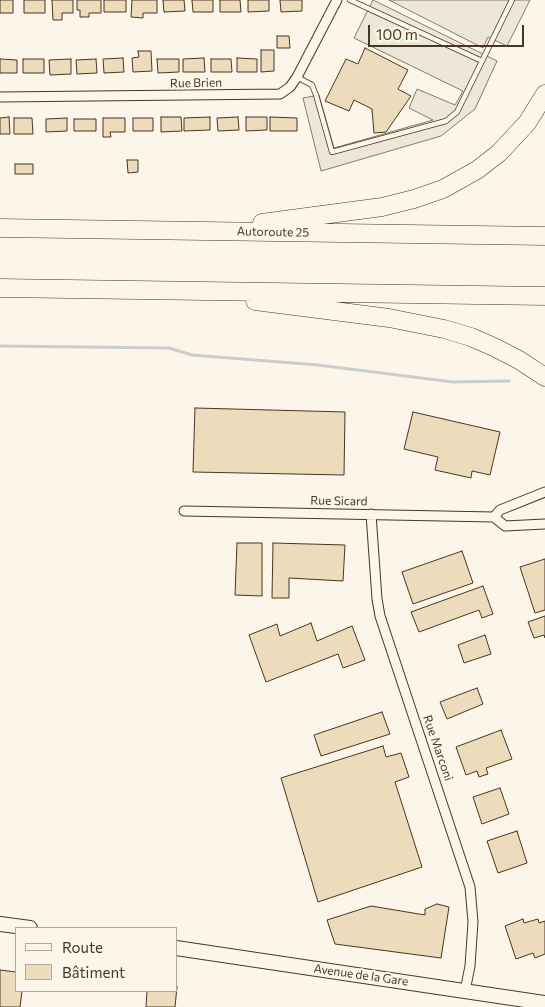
<!DOCTYPE html>
<html>
<head>
<meta charset="utf-8">
<style>
	body { margin:0 }
	#map { position:relative; width:545px; height:1007px; overflow:hidden; background:#fbf6e9; font-family:Commissioner,sans-serif }
	canvas { display:block }
	.legend { position:absolute; left:15px; top:927px; width:162px; height:65px; box-sizing:border-box; background:#fbf6e9; border:1px solid #b4a999; margin:0; padding:6px 9px; list-style:none; font-size:15px; color:#4a3520 }
	.legend li { display:flex; align-items:center; gap:10px; height:25px }
	.legend b { width:25px; border:1px solid #b4a999 }
	.scale { position:absolute; left:368px; top:25px; width:156px; height:22px; box-sizing:border-box; border:2px solid #4a3520; border-top:0; padding-left:6px; font-size:15px; line-height:18px; white-space:nowrap; color:#4a3520; -webkit-text-stroke:4px #fbf6e9; paint-order:stroke }
</style>
</head>
<body>
<div id="map">
<canvas width="545" height="1007"></canvas>
<ul class="legend">
<li><b style="height:6px;background:#fbf6e9"></b>Route</li>
<li><b style="height:14px;background:#ecdcbc"></b>Bâtiment</li>
</ul>
<div class="scale">100 m</div>
</div>
<script>
const g = document.querySelector('canvas').getContext('2d');
g.lineJoin = 'round';
function fillPath(path, color) {
  g.fillStyle = color;
  g.fill(path, 'evenodd');
}
function toPath(rows) {
  const path = new Path2D();
  for (const r of rows) {
    path.moveTo(r[0], r[1]);
    for (let i = 2; i < r.length; i += 2) path.lineTo(r[i], r[i + 1]);
  }
  return path;
}
function trace(path, color, width, dash) {
  g.strokeStyle = color;
  g.lineWidth = width;
  g.lineCap = dash ? 'butt' : 'round';
  g.setLineDash(dash || []);
  g.stroke(path);
}
function label(font, color, halo, rows, align = 'center') {
  g.font = font + ' Commissioner,sans-serif';
  g.lineWidth = 4;
  g.setLineDash([]);
  g.textBaseline = 'middle';
  g.strokeStyle = halo;
  g.fillStyle = color;
  for (const [text, x, y, turn = 0] of rows) {
    g.save();
    g.translate(x, y);
    g.rotate((+turn || 0) * Math.PI / 180);
    g.textAlign = isNaN(turn) ? turn : align;
    if (halo) g.strokeText(text, 0, 0);
    g.fillText(text, 0, 0);
    g.restore();
  }
}
const parking = toPath([
	[373,0,497,61,475,109,441,136,321,171,303,98,319,95,334,148,433,120,409,108,417,89,455,105,463,91,354,38,373,0],
	[389,0,530,0,507,46,488,37,483,48,389,0]
]);
const stream = toPath([
	[0,346,169,348,192,355,318,365,453,382,509,381]
]);
const building = toPath([
	[0,0,13,0,13,13,0,13,0,0],
	[24,0,45,0,45,13,24,13,24,0],
	[52,0,73,0,73,13,62,13,62,20,53,20,52,0],
	[77,0,101,0,101,13,89,13,89,17,80,17,80,10,77,10,77,0],
	[104,0,126,0,126,12,104,12,104,0],
	[132,0,157,0,157,13,143,13,143,18,131,17,132,0],
	[163,0,184,0,185,11,164,12,163,0],
	[192,0,213,0,213,12,193,12,192,0],
	[220,0,240,0,241,12,220,12,220,0],
	[248,0,269,0,269,11,248,12,248,0],
	[280,0,302,0,302,11,281,12,280,0],
	[277,36,289,36,290,48,277,48,277,36],
	[365,48,408,70,398,89,411,96,386,132,374,133,372,109,354,100,349,111,325,101,346,59,358,64,365,48],
	[261,50,274,50,274,71,261,72,261,50],
	[138,51,151,51,152,71,133,72,132,58,139,57,138,51],
	[123,58,124,72,104,73,103,59,123,58],
	[204,58,205,72,183,72,183,59,204,58],
	[237,58,257,59,257,72,237,72,237,58],
	[0,59,17,60,17,73,0,73,0,59],
	[23,59,44,59,44,73,23,73,23,59],
	[71,59,71,74,50,75,49,60,71,59],
	[96,59,97,73,77,74,76,60,96,59],
	[157,59,179,59,179,72,158,73,157,59],
	[211,59,231,59,232,72,211,72,211,59],
	[9,117,10,134,0,134,0,118,9,117],
	[161,117,181,117,182,131,161,132,161,117],
	[210,117,210,130,184,131,184,118,210,117],
	[238,117,239,130,218,131,217,118,238,117],
	[246,117,267,117,267,130,246,131,246,117],
	[270,117,297,118,297,131,270,131,270,117],
	[14,118,32,118,33,134,14,134,14,118],
	[67,118,67,131,46,132,46,119,67,118],
	[103,118,125,118,125,132,110,132,111,137,103,137,103,118],
	[133,118,153,118,153,131,133,131,133,118],
	[74,119,96,119,96,131,74,131,74,119],
	[127,160,138,160,138,172,128,173,127,160],
	[15,164,33,164,33,174,15,174,15,164],
	[195,408,345,412,344,475,193,472,195,408],
	[413,412,500,432,490,475,472,471,471,478,435,470,438,457,404,449,413,412],
	[237,543,262,543,262,596,235,595,237,543],
	[273,543,345,545,343,581,289,578,289,598,272,598,273,543],
	[462,551,473,583,413,604,402,572,462,551],
	[545,559,545,610,535,613,520,567,545,559],
	[483,586,493,614,482,618,479,610,419,632,411,612,483,586],
	[545,616,545,638,544,635,534,638,528,622,545,616],
	[311,623,317,641,352,626,365,660,343,668,338,654,266,682,249,635,277,624,280,636,311,623],
	[485,635,491,654,464,663,458,645,485,635],
	[477,688,483,704,447,719,440,702,477,688],
	[382,712,390,734,321,756,314,735,382,712],
	[501,730,512,759,486,768,488,774,479,777,477,771,466,775,456,747,501,730],
	[383,746,386,757,401,753,409,777,395,782,422,867,318,902,281,778,383,746],
	[500,788,509,814,482,824,473,797,500,788],
	[517,831,527,863,498,873,487,841,517,831],
	[437,904,449,907,441,958,335,944,327,920,371,906,425,915,425,909,437,904],
	[523,919,524,923,538,919,539,923,545,921,545,954,535,958,533,953,516,959,505,926,523,919],
	[0,970,16,972,16,991,22,991,20,1007,0,1007,0,970],
	[177,987,175,1007,146,1007,147,991,176,991,177,987]
]);
const lane = toPath([
	[350,0,482,61],
	[297,77,312,85,316,95,332,152,446,121,457,112,512,0]
]);
const street = toPath([
	[0,97,280,94,290,87,297,77,337,0],
	[184,511,494,517,505,526,545,524],
	[371,514,377,599,380,616,470,887,473,922,470,966,465,991],
	[494,517,500,510,545,492]
]);
const secondary = toPath([
	[0,924,30,928],
	[176,948,545,1003]
]);
const highway = toPath([
	[262,223,382,207,414,199,443,189,477,170,499,153,527,123,545,94],
	[0,228,545,236],
	[0,288,545,296],
	[255,301,389,318,444,329,471,337,496,348,519,360,545,377]
]);
const streetNames = [
	["Rue Brien",196,83,-1],
	["Autoroute 25",273,232,1],
	["Rue Sicard",339,501,1],
	["Rue Marconi",438,748,71],
	["Avenue de la Gare",361,975,8]
];
fillPath(parking, '#ede7d9');
trace(parking, '#887966', 1);
trace(stream, '#c9cecd', 3);
fillPath(building, '#ecdcbc');
trace(building, '#4a3520', 1);
trace(lane, '#4a3520', 6);
trace(street, '#4a3520', 11);
trace(secondary, '#4a3520', 16);
trace(highway, '#4a3520', 19);
trace(lane, '#fbf6e9', 4.5);
trace(street, '#fbf6e9', 9);
trace(secondary, '#fbf6e9', 14);
trace(highway, '#fbf6e9', 18);
label('12px', '#4a3520', '#fbf6e9', streetNames);
</script>
</body>
</html>
